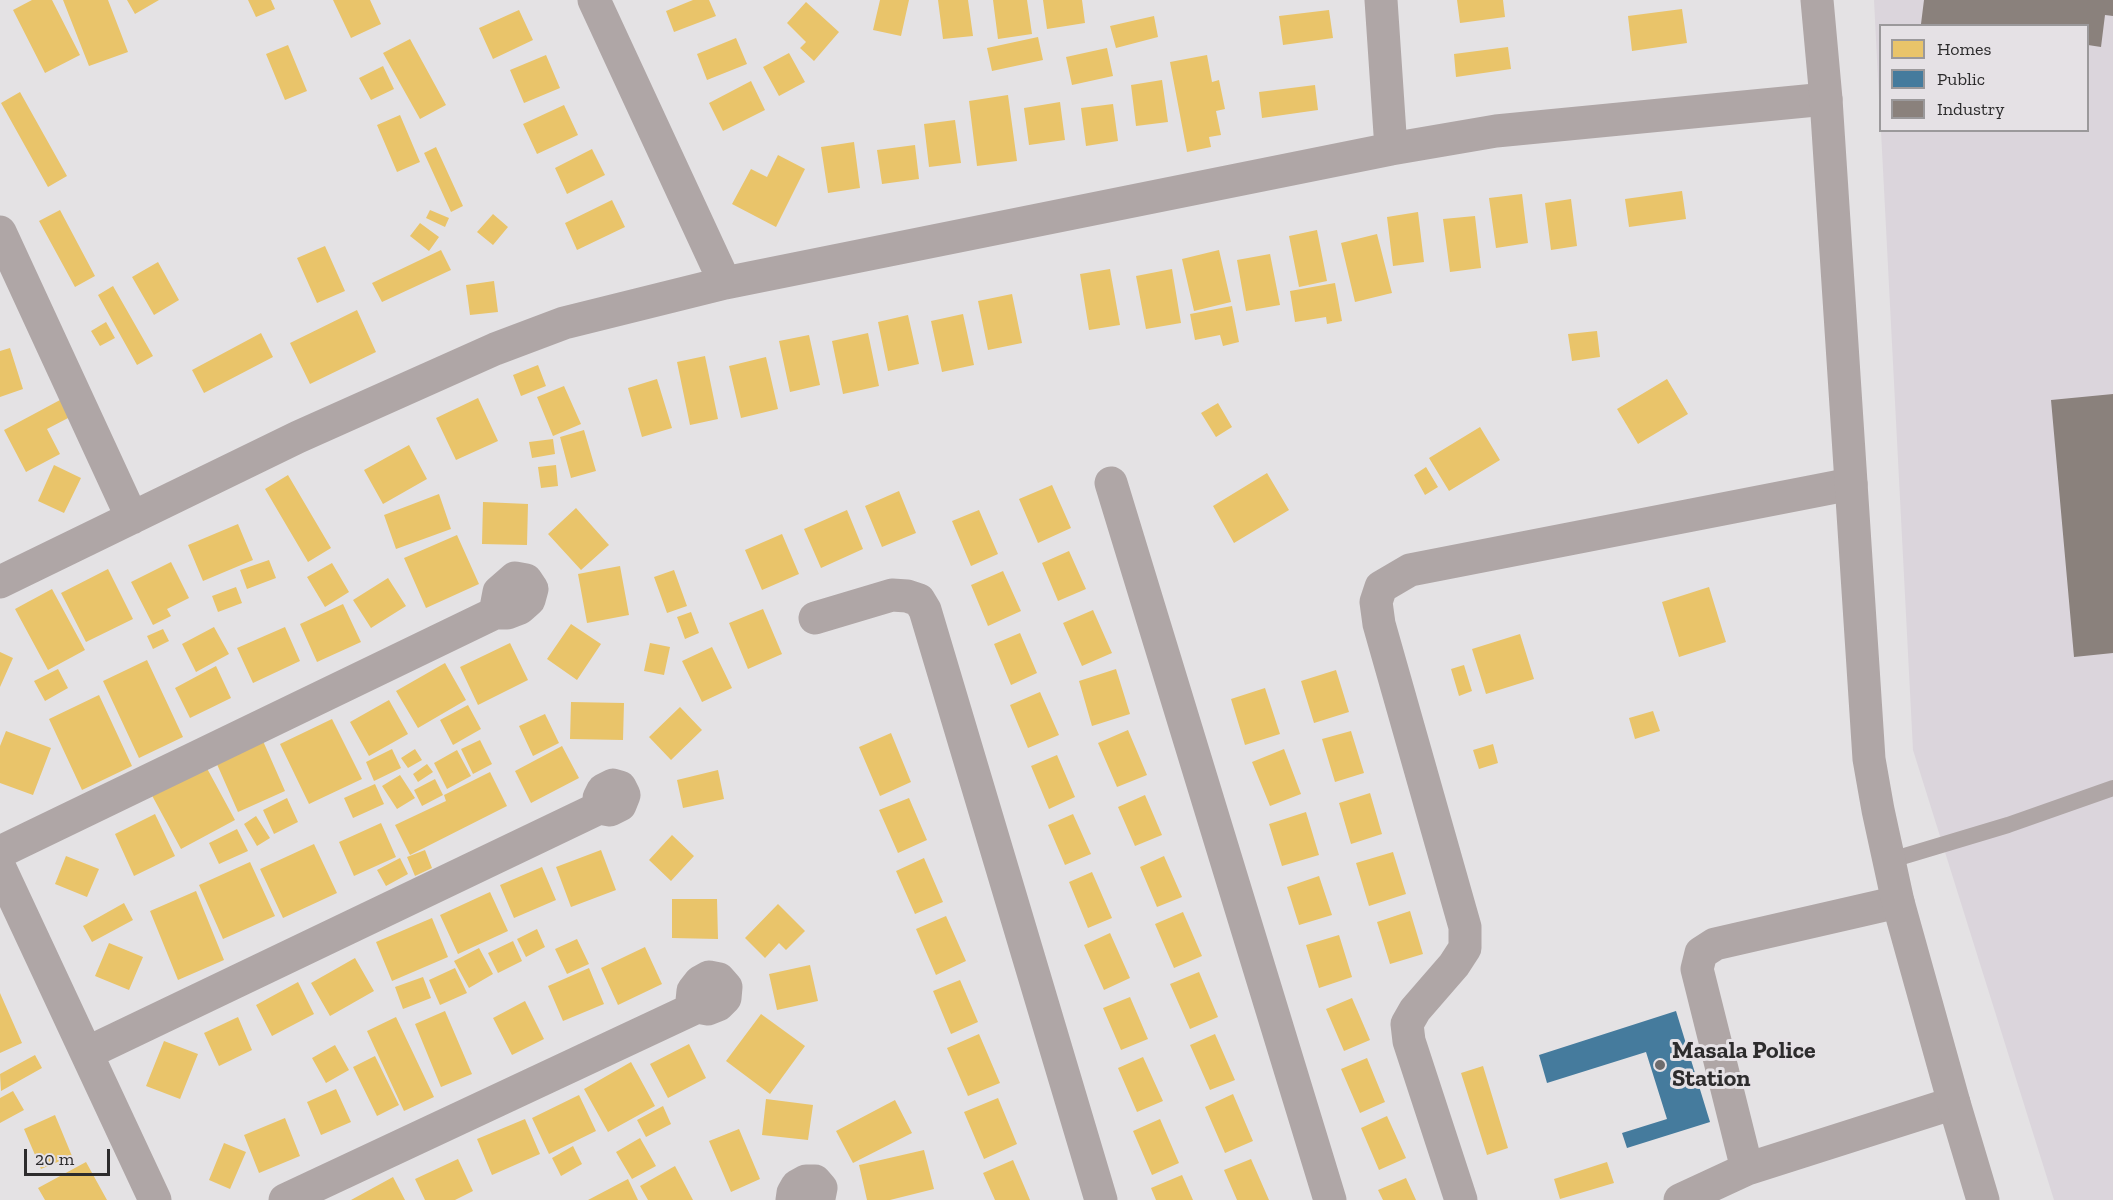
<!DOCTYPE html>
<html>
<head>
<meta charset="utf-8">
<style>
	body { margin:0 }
	#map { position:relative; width:2113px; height:1200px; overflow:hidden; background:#e4e2e4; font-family:"Zilla Slab",serif }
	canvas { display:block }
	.legend { position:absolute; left:1879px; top:24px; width:210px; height:108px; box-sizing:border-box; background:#e5e1e5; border:2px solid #9b999b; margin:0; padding:8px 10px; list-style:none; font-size:18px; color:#2d2c2d }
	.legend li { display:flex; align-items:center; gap:12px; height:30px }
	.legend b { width:30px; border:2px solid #9b999b }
	.scale { position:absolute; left:24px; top:1149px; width:86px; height:27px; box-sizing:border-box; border:3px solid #2d2c2d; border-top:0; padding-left:8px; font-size:18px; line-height:21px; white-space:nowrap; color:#2d2c2d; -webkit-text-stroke:4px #e5e1e5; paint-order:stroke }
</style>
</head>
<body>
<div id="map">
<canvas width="2113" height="1200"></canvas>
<ul class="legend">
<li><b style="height:16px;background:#e9c46a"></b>Homes</li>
<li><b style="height:16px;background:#457b9d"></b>Public</li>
<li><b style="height:16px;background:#8a817c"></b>Industry</li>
</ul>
<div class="scale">20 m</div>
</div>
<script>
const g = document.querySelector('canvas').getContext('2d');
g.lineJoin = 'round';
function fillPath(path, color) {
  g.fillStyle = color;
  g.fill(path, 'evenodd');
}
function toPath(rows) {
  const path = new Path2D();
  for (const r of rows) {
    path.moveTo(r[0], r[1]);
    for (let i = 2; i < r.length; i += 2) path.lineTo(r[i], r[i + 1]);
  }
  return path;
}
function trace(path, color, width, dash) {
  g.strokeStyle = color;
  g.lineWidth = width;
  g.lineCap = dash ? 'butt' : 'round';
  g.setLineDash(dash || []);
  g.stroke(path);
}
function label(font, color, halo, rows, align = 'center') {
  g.font = font + ' "Zilla Slab",serif';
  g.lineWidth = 6;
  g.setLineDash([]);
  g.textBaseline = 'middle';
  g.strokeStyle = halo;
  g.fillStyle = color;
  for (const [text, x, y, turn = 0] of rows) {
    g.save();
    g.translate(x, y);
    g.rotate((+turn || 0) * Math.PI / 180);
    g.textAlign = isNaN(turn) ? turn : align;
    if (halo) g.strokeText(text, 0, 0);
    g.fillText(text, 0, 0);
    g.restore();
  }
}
const built = toPath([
	[1874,0,2113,0,2113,1200,2054,1200,1913,750,1881,131,2088,130,2088,26,1880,26,1880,119]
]);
const homes = toPath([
	[32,0,52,0,80,55,45,73,13,10],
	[63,0,108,0,128,52,89,66],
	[127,0,159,0,135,14],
	[248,0,271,0,275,9,256,17],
	[333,0,370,0,381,24,351,38],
	[693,0,709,0,716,16,674,32,666,11],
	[880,0,909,0,901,36,873,30],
	[938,0,968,0,973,36,943,39],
	[993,0,1027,0,1032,34,998,39],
	[1043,0,1082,0,1085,23,1047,29],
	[1457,0,1503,0,1505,17,1460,23],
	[806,2,839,32,814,61,800,48,806,42,787,23],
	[1682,9,1687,43,1632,51,1628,16],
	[519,10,533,40,493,59,479,28],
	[1329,10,1333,38,1283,45,1279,16],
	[1154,16,1158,37,1116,48,1110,26],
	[1038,37,1043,60,992,71,987,48],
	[736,38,747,64,707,80,697,54],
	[410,39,446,105,420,119,383,53],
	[288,45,307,91,285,100,266,54],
	[1508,47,1511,69,1456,77,1454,54],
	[1107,48,1113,76,1072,85,1066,57],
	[789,53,805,82,779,96,763,67],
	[546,55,560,88,524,103,510,70],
	[1207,55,1212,82,1219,80,1225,109,1216,111,1221,135,1209,137,1211,147,1187,152,1170,62],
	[383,66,394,89,371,100,359,78],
	[1162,80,1168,122,1136,126,1131,85],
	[751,81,765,110,723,131,709,103],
	[1315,85,1318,110,1262,118,1259,92],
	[20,92,67,176,48,187,1,103],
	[1008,95,1017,161,977,166,969,101],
	[1060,102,1065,140,1029,145,1024,108],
	[1113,104,1118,141,1086,146,1081,108],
	[564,105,578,135,537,154,523,124],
	[400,115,420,162,397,172,377,125],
	[955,120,961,163,929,167,924,124],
	[854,142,860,188,828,193,821,147],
	[915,145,919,179,882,184,877,150],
	[436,147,463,206,451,212,424,153],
	[592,149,605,175,567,194,555,168],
	[778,155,805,169,776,227,732,204,751,169,767,177],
	[1682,191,1686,219,1629,227,1625,199],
	[1522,194,1528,243,1496,248,1489,198],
	[1571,199,1577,246,1551,250,1545,203],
	[612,200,625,227,577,250,565,223],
	[60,210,95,276,75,287,39,221],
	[430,210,449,218,445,227,426,218],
	[1418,212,1424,262,1393,266,1387,217],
	[493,214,508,227,493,245,477,232],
	[1475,216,1481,268,1450,272,1443,219],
	[420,223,439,237,429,251,410,236],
	[1317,230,1327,281,1299,287,1289,236],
	[1377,234,1392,293,1355,302,1341,243],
	[325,246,345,291,317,303,297,258],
	[441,250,451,270,382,302,372,283],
	[1219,250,1231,302,1194,311,1182,259],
	[1270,254,1280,305,1246,311,1237,260],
	[158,262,179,300,154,315,132,277],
	[1110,269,1120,325,1089,330,1080,274],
	[1172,269,1181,323,1146,329,1136,276],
	[494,281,498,312,470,315,466,285],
	[1335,283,1342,321,1327,324,1326,317,1295,322,1290,291],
	[113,286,153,356,137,365,98,295],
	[1012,294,1022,343,988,350,978,301],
	[1232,306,1239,342,1223,346,1220,335,1195,340,1190,314],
	[357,310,376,352,310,384,290,343],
	[963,314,974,365,942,372,931,321],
	[908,315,919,364,888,371,878,322],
	[106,322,115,338,100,346,91,331],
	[1597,331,1600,357,1572,361,1568,334],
	[261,333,273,357,204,393,192,370],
	[868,333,879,386,843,394,832,341],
	[809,335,820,385,790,392,779,341],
	[10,348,23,389,0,397,0,351],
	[705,356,718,419,690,425,677,362],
	[766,357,778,409,741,418,729,366],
	[538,365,546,386,521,396,513,375],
	[657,379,672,428,642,437,628,388],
	[1667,379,1688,414,1638,444,1617,409],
	[564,386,581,424,553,436,537,397],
	[478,398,498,441,456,460,436,418],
	[60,400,70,417,47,429,60,454,26,472,4,430],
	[1218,403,1232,427,1216,437,1201,413],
	[1480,427,1500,460,1449,491,1429,458],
	[584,430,596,471,571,478,560,437],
	[553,439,555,454,532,458,529,442],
	[409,445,427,479,383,504,364,470],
	[54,465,81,478,64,513,38,501],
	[556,465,558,486,541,488,538,467],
	[1426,467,1438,487,1425,495,1414,475],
	[1267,473,1289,510,1234,543,1213,506],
	[288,475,331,548,308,562,265,489],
	[1052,485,1071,528,1038,543,1019,499],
	[899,491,916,533,882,547,865,506],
	[439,494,451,529,396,549,384,515],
	[483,502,528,504,527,545,482,544],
	[576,508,609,545,581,570,548,534],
	[847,510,863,549,821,568,804,529],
	[979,510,998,554,971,566,952,521],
	[238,524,253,560,203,581,188,545],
	[782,534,799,574,762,590,745,550],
	[457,535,479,584,426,608,404,558],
	[1069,551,1086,589,1058,601,1042,563],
	[269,560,276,578,247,589,240,570],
	[171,562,189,598,167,609,171,616,153,625,131,582],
	[332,563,349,592,325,607,307,577],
	[620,566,629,615,587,623,578,574],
	[108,569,133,619,86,642,61,593],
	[674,570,687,606,667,613,654,577],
	[1003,571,1021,611,988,626,971,585],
	[388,578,406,606,371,628,353,600],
	[236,587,242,603,218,612,212,596],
	[1709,587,1726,642,1679,657,1662,602],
	[52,589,85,650,48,670,15,609],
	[343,604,361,642,317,662,300,624],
	[763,609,782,654,748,669,729,623],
	[1093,610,1112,653,1082,666,1063,623],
	[691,612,699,633,685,639,677,617],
	[571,624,601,644,577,680,547,659],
	[214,627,229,654,196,672,182,644],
	[285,627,300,661,253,683,237,648],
	[163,629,169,641,153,649,147,636],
	[1020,633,1037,673,1011,685,994,644],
	[1520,634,1534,679,1486,694,1472,649],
	[510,643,528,680,478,705,460,667],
	[650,643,670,647,664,675,644,671],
	[712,647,732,688,702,702,682,661],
	[0,652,13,658,0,687],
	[147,660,183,737,139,758,103,681],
	[445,663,466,700,418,728,396,691],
	[1464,665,1472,691,1459,696,1451,669],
	[216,666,231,698,190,718,175,688],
	[58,669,68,688,45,701,34,681],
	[1116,669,1130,714,1092,726,1079,681],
	[1336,670,1349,712,1314,723,1301,681],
	[1265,688,1280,734,1245,745,1231,699],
	[1040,692,1059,735,1028,748,1010,705],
	[99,695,132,766,82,790,49,719],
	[389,700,408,734,369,756,350,722],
	[571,702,624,703,623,740,570,739],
	[468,705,481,729,453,745,440,720],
	[680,707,702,730,671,760,649,737],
	[1653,711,1660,731,1635,739,1629,718],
	[545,714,559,743,533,756,519,726],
	[332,719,362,779,309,804,280,744],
	[1128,730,1147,775,1117,787,1098,743],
	[6,731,51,748,33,795,0,783,0,746],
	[1351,731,1364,773,1335,782,1322,739],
	[891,733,911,782,880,796,859,747],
	[480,740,492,764,473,774,461,749],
	[263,741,285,791,238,812,216,762],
	[1493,744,1498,763,1479,769,1473,750],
	[562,746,579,778,531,803,515,771],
	[392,749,401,768,374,781,366,762],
	[415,749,422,760,408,768,401,758],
	[1284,749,1301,794,1270,806,1252,762],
	[457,750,471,776,447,789,434,763],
	[1057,755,1075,797,1049,809,1031,766],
	[203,761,235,820,181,849,149,790],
	[427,764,433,772,418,782,413,774],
	[718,770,724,799,683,808,677,780],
	[490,772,507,806,410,855,395,825,446,801,444,795],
	[400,775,415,798,397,809,382,786],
	[435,779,443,795,422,806,414,790],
	[375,784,384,804,353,818,344,798],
	[1370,793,1382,834,1351,844,1339,803],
	[1145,795,1162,835,1135,846,1118,807],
	[287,798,298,822,274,834,263,810],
	[909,798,927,840,898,853,879,810],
	[1306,812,1319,855,1282,866,1269,824],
	[155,814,175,856,134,876,115,834],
	[1073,814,1091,854,1065,865,1048,825],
	[256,816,270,838,257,846,244,824],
	[381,823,396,857,354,876,339,842],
	[237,829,248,851,219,864,209,843],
	[672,835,694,856,671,881,649,860],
	[314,844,337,893,283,918,260,869],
	[425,850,432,868,415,876,407,857],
	[601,850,616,890,571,907,556,867],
	[1393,852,1406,894,1369,906,1356,863],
	[66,856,99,869,87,897,55,884],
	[1164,856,1182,897,1157,907,1140,867],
	[400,858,408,874,386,886,377,870],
	[924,858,943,902,915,914,896,871],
	[250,862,275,916,223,939,199,885],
	[542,867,556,900,514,918,500,885],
	[1092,872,1112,918,1088,928,1069,882],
	[1319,876,1332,915,1299,925,1287,887],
	[196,891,224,960,178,980,150,911],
	[490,892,508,931,458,954,440,915],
	[672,899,717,899,718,939,672,938],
	[124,903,133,920,92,942,83,926],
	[778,904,805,931,786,950,779,943,765,958,745,938],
	[1410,911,1423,954,1390,964,1377,922],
	[1183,912,1202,956,1174,968,1155,924],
	[946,916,966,961,936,975,916,929],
	[432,918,448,957,392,981,376,942],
	[537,929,545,947,526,957,517,939],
	[1110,933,1130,978,1104,990,1084,945],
	[1339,935,1352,977,1319,988,1306,945],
	[577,939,589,964,567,974,555,949],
	[513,941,522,961,498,973,488,953],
	[109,943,143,957,129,990,95,976],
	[645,947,662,984,618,1005,601,968],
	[479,948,493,974,469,988,454,961],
	[355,958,374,991,330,1016,311,983],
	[810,965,818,1001,777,1010,769,974],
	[455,968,467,993,440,1005,429,980],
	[589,968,604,1004,563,1021,548,986],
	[1199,972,1218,1017,1190,1029,1170,984],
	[423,977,431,998,403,1009,395,987],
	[960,980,978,1022,951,1034,933,991],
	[298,982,314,1014,272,1036,256,1005],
	[0,993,22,1043,0,1053],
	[1130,997,1148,1039,1121,1050,1103,1008],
	[1352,998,1370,1040,1344,1051,1326,1009],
	[525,1001,544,1039,512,1055,493,1018],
	[445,1011,472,1074,441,1087,415,1024],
	[761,1014,805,1046,770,1094,726,1061],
	[238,1017,252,1050,219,1066,204,1033],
	[396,1017,434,1097,404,1111,367,1031],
	[979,1034,1000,1083,968,1096,947,1048],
	[1215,1034,1235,1080,1210,1090,1190,1045],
	[164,1041,198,1054,180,1099,146,1086],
	[689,1044,706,1078,668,1098,650,1064],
	[335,1045,349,1070,326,1083,312,1058],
	[35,1055,42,1068,1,1091,0,1074],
	[375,1056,399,1105,377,1116,353,1067],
	[1143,1057,1163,1101,1137,1112,1118,1068],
	[1367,1058,1385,1102,1360,1113,1341,1069],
	[631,1062,655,1106,608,1132,584,1089],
	[1483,1066,1508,1148,1487,1155,1461,1073],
	[336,1089,351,1122,321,1135,307,1102],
	[13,1091,24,1110,0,1123,0,1098],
	[1233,1094,1253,1141,1225,1153,1205,1107],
	[579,1095,596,1131,549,1154,532,1118],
	[998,1098,1017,1144,984,1159,964,1112],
	[766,1099,813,1105,808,1140,762,1135],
	[895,1100,912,1133,853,1163,836,1131],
	[663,1106,671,1124,646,1137,637,1120],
	[55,1115,72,1156,41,1169,24,1129],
	[1387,1116,1406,1158,1379,1170,1361,1128],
	[285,1118,300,1156,259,1173,244,1135],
	[525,1119,540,1154,492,1175,477,1139],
	[1160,1119,1179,1163,1152,1175,1133,1131],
	[739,1129,760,1179,731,1192,709,1141],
	[640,1138,656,1166,632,1179,616,1152],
	[224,1143,246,1152,230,1189,209,1180],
	[573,1146,582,1164,561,1176,552,1158],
	[924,1150,934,1189,890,1200,867,1200,859,1165],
	[458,1159,473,1191,455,1200,425,1200,415,1179],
	[1251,1159,1269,1200,1237,1200,1224,1170],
	[1013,1160,1030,1200,995,1200,983,1173],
	[86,1162,107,1200,45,1200,38,1188],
	[1607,1162,1614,1183,1560,1199,1554,1179],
	[675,1166,693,1200,648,1200,640,1186],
	[1182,1175,1193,1200,1156,1200,1151,1188],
	[393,1177,405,1200,351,1200],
	[1406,1178,1416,1200,1383,1200,1378,1190],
	[628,1179,638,1200,588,1200]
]);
const public = toPath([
	[1676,1011,1710,1122,1627,1148,1622,1133,1667,1119,1646,1052,1547,1083,1539,1055]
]);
const industry = toPath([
	[1924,0,2113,0,2113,16,2105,15,2101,47,2088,45,2088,26,1921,24],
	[2113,394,2113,653,2074,657,2051,400]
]);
const service = toPath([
	[1888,861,2008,825,2113,788]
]);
const minor = toPath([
	[594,0,725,283],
	[1381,0,1391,149],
	[0,232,132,518],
	[1111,483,1330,1200],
	[0,582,298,437,495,349,564,323,725,283,1391,149,1496,131,1826,99],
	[815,618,892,595,907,596,919,600,925,610,1101,1200],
	[0,852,495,613,507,613,520,608,529,600,532,589,526,580,515,578,499,592,495,613],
	[0,868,155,1200],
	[87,1053,599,808,610,810,620,805,624,795,620,787,613,785,603,790,599,798,599,808],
	[1747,1169,1697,969,1701,953,1715,944,1898,902],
	[285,1200,697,1007,708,1009,718,1005,725,998,726,987,719,979,709,977,700,982,693,991,692,1001,697,1007],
	[792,1200,793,1193,797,1186,806,1181,815,1181,821,1188,819,1198,816,1200],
	[1461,1200,1409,1041,1407,1024,1415,1010,1454,965,1465,948,1465,927,1379,624,1376,602,1381,587,1410,570,1851,484],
	[1680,1200,1747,1169,1954,1103]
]);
const tertiary = toPath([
	[1817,0,1826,99,1869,759,1878,810,1898,902,1954,1103,1983,1200]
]);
const markers = [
	[1660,1065,6,"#6d6c6d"]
];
const poiNames = [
	["Masala Police",1672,1051],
	["Station",1672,1079]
];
fillPath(built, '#dbd5dc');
fillPath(homes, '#e9c46a');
fillPath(public, '#457b9d');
fillPath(industry, '#8a817c');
trace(service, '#afa6a6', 16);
trace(minor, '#afa6a6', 33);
trace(tertiary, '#afa6a6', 33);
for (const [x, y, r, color] of markers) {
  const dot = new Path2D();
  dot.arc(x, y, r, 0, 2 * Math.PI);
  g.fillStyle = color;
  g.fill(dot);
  trace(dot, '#e5e1e5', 2);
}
label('bold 24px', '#2d2c2d', '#e5e1e5', poiNames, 'left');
</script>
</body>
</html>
